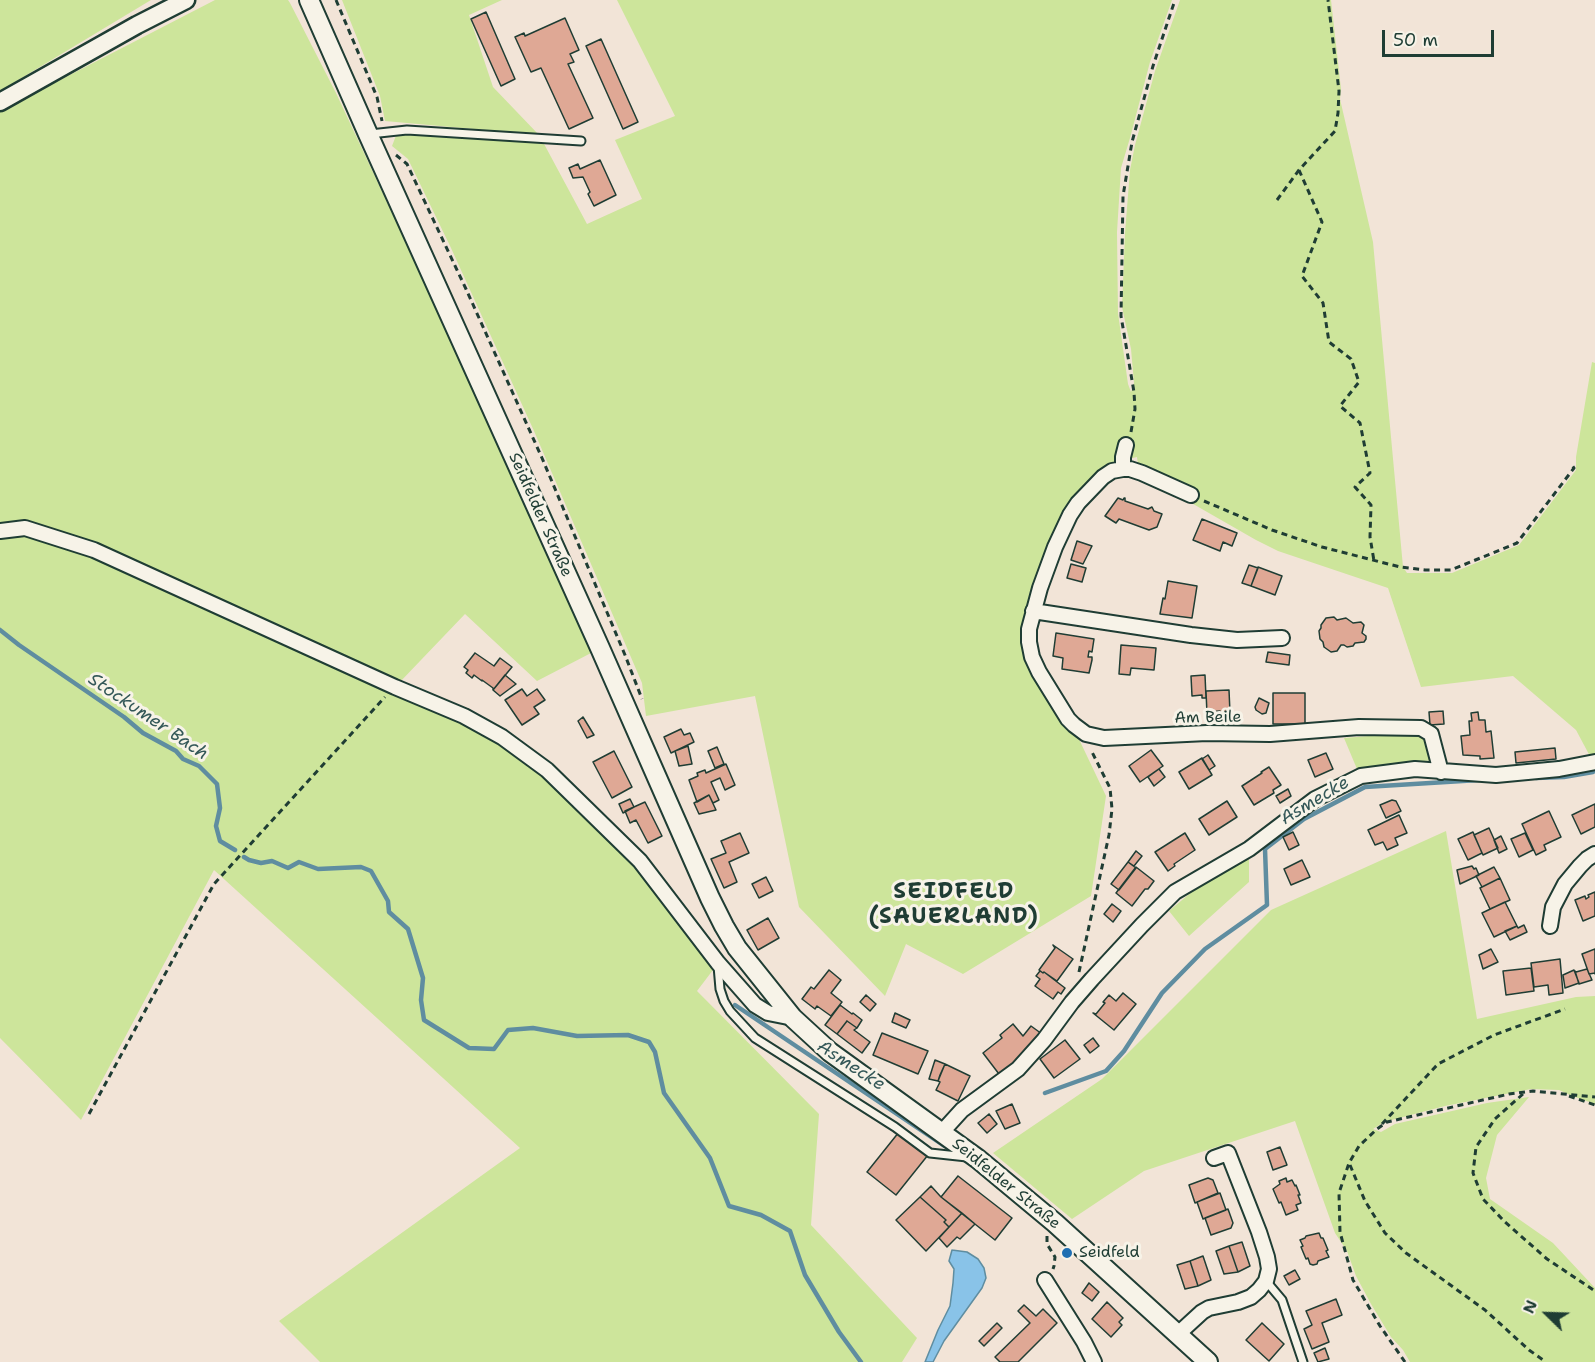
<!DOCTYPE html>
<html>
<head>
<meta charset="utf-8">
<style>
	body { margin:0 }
	#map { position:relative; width:1595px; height:1362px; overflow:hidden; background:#f2e4d7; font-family:"Shantell Sans",sans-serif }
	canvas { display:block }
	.north { position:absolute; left:1517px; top:1284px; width:60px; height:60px; -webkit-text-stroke:4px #f7f3e8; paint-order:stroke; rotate:293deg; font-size:16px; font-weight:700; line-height:24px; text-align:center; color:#1f3d34 }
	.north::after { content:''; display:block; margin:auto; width:21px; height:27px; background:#1f3d34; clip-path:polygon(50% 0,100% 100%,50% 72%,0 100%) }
	.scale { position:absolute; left:1382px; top:30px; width:112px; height:27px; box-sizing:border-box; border:3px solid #1f3d34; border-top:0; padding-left:8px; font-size:18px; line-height:21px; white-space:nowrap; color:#1f3d34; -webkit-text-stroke:4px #f7f3e8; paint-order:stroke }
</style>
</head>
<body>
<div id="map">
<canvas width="1595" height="1362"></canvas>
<div class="north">N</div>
<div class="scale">50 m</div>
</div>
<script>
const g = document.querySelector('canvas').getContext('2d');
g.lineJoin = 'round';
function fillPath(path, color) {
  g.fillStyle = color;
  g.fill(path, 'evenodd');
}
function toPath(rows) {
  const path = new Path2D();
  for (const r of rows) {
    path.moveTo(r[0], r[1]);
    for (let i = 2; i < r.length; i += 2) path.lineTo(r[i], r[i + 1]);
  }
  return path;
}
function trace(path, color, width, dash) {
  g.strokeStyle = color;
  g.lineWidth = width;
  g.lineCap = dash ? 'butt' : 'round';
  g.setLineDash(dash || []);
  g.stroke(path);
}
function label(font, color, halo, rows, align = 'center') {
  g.font = font + ' "Shantell Sans",sans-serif';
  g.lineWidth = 6;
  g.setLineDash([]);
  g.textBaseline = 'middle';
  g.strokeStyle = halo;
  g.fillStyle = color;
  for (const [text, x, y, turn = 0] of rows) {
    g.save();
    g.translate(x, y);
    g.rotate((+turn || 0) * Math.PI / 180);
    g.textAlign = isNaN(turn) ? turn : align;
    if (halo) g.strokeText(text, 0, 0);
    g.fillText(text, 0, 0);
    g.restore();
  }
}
const green = toPath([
	[0,0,151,0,0,91],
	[215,0,288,0,290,3,336,93,414,260,593,652,537,681,465,614,399,683,461,722,530,760,626,852,716,966,697,991,819,1114,811,1225,917,1338,902,1362,320,1362,279,1321,520,1148,214,870,81,1120,0,1038,0,111],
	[342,0,502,0,469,15,493,87,539,135,385,121,380,96],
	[617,0,1172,0,1150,62,1130,138,1121,168,1117,232,1118,313,1128,384,1131,392,1134,383,1131,349,1122,307,1125,233,1130,170,1135,145,1155,71,1180,0,1331,0,1341,89,1340,99,1373,242,1403,567,1407,573,1452,573,1519,545,1576,470,1576,457,1592,362,1595,363,1595,759,1592,760,1576,730,1513,676,1421,687,1388,588,1278,551,1256,540,1139,473,1137,457,1111,463,1092,479,1067,512,1025,641,1032,673,1052,703,1077,735,1106,796,1091,896,963,974,906,944,885,996,799,907,755,696,646,716,642,683,534,431,451,248,408,159,392,146,397,133,543,142,587,224,642,199,615,140,675,116],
	[1393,734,1425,737,1433,760,1357,769,1344,738],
	[1446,831,1477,1019,1576,997,1595,996,1595,1104,1572,1096,1559,1090,1531,1089,1445,1106,1384,1122,1373,1129,1381,1132,1395,1124,1487,1103,1529,1097,1497,1135,1486,1178,1490,1199,1553,1243,1595,1288,1595,1362,1410,1362,1403,1350,1391,1337,1371,1304,1356,1276,1347,1251,1335,1233,1295,1121,1144,1171,1072,1219,993,1153,1102,1079,1271,910],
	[1249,859,1249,882,1189,936,1169,911,1220,868]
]);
const water = toPath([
	[952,1250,967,1252,978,1259,984,1268,986,1278,982,1288,944,1341,933,1362,925,1362,938,1330,950,1306,953,1283,954,1269,949,1261,952,1250]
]);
const stream = toPath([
	[0,630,19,645,124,717,143,733,176,751,183,759,199,766,217,784,220,808,216,826,220,841,235,850],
	[1536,778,1564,777,1593,772],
	[244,857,249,860,261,863,272,861,288,868,299,862,318,869,361,867,371,871,388,901,389,912,408,929,423,978,421,1000,424,1020,469,1048,494,1049,508,1030,533,1028,577,1036,628,1035,649,1042,655,1052,664,1093,710,1158,729,1206,761,1215,790,1231,805,1275,839,1332,861,1362],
	[735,1005,943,1145,949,1148],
	[1045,1093,1106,1071,1124,1051,1162,993,1205,949,1267,905,1265,849,1304,819,1365,787,1479,780]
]);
const building = toPath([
	[486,12,515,79,501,86,471,19,486,12],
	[565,18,579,50,570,54,574,62,568,64,593,118,569,129,541,68,531,72,515,37,524,33,525,36,565,18],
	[601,39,638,122,623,129,586,46,601,39],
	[600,160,616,195,594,206,588,194,590,192,583,177,573,178,569,168,578,164,580,169,600,160],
	[1118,498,1123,500,1124,498,1125,498,1125,501,1148,509,1152,507,1154,511,1162,514,1157,527,1149,530,1119,519,1116,523,1105,516,1118,498],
	[1202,519,1237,533,1232,546,1223,542,1220,551,1193,540,1202,519],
	[1077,541,1092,546,1083,564,1071,560,1077,541],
	[1071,564,1086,568,1082,582,1067,578,1071,564],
	[1249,565,1258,568,1251,586,1242,583,1249,565],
	[1258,567,1282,576,1275,595,1251,586,1258,567],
	[1168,581,1197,586,1192,618,1160,614,1163,598,1165,599,1168,581],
	[1334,617,1337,620,1346,618,1353,623,1361,622,1364,625,1362,633,1366,636,1366,639,1364,642,1355,643,1353,646,1347,647,1344,645,1341,645,1337,651,1331,652,1324,647,1323,642,1320,639,1319,631,1321,628,1321,625,1326,618,1334,617],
	[1056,633,1094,639,1092,652,1089,651,1088,657,1092,657,1092,660,1089,673,1062,669,1063,658,1053,656,1056,633],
	[1121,645,1156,648,1154,670,1131,668,1130,675,1119,674,1121,645],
	[1268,652,1290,655,1289,665,1266,662,1268,652],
	[475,653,494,666,500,658,512,667,493,690,493,688,482,680,482,681,474,675,472,678,466,673,468,670,464,667,475,653],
	[505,675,516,684,500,696,493,690,505,675],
	[1205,675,1206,698,1202,698,1202,695,1192,696,1191,676,1205,675],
	[522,689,527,696,537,689,545,700,534,707,539,714,522,725,505,700,522,689],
	[1229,690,1230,713,1220,714,1220,711,1208,712,1207,714,1206,691,1229,690],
	[1273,693,1305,693,1305,724,1273,724,1273,693],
	[1259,698,1269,703,1266,713,1262,714,1256,710,1255,707,1259,698],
	[1443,711,1444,724,1430,725,1429,712,1443,711],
	[1478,712,1479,720,1485,720,1486,732,1491,731,1494,758,1480,759,1480,756,1463,755,1461,736,1470,735,1469,721,1472,721,1471,713,1478,712],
	[583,717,594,735,587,738,578,721,583,717],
	[681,729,684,735,690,733,694,742,671,753,664,737,681,729],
	[688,746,692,764,679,766,675,751,688,746],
	[717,747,724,764,715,768,708,751,717,747],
	[1555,748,1556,759,1516,763,1515,752,1555,748],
	[1151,750,1163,766,1140,782,1129,766,1151,750],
	[614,751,632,787,612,798,593,762,614,751],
	[1326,753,1333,769,1315,777,1308,760,1326,753],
	[1208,755,1215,766,1209,770,1202,759,1208,755],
	[1202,758,1212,775,1189,789,1179,772,1202,758],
	[726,764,735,785,725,790,720,778,711,782,719,800,713,803,709,795,697,802,689,780,698,776,697,773,705,770,706,773,726,764],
	[1269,767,1281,785,1273,790,1274,793,1254,805,1242,786,1262,773,1261,772,1269,767],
	[1159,769,1165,777,1154,786,1148,777,1159,769],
	[1288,789,1291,796,1280,803,1276,796,1288,789],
	[709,795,716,810,699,814,694,803,709,795],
	[630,799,634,807,623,813,619,804,630,799],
	[1392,800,1396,801,1401,811,1386,818,1380,805,1392,800],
	[1227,801,1237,817,1209,835,1199,819,1227,801],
	[645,802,662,836,648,843,636,820,630,823,625,811,645,802],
	[1595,804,1595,827,1581,834,1572,815,1595,804],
	[1549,811,1561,837,1544,845,1546,850,1536,855,1522,824,1549,811],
	[1399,815,1407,833,1395,838,1398,845,1387,850,1383,842,1375,845,1368,830,1399,815],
	[1489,828,1498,848,1483,855,1474,835,1489,828],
	[1293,832,1299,845,1289,850,1283,837,1293,832],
	[1473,832,1482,853,1468,860,1458,839,1473,832],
	[740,833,749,853,729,862,737,882,724,888,711,859,726,853,721,841,740,833],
	[1185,833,1195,850,1174,864,1175,866,1168,871,1155,852,1185,833],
	[1525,833,1533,850,1519,857,1511,839,1525,833],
	[1501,836,1507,849,1499,853,1494,840,1501,836],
	[1136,851,1142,856,1134,866,1128,862,1136,851],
	[1302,860,1310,877,1291,885,1284,869,1302,860],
	[1128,862,1136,868,1119,890,1111,884,1128,862],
	[1472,866,1474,869,1476,868,1479,875,1460,884,1457,870,1472,866],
	[1136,867,1154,881,1148,889,1145,889,1132,906,1116,893,1136,867],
	[1494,867,1500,878,1482,887,1476,876,1494,867],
	[766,877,773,891,759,898,752,884,766,877],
	[1500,878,1510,900,1490,909,1480,888,1500,878],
	[1595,892,1595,916,1583,921,1575,900,1585,896,1586,899,1589,897,1588,895,1595,892],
	[1505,902,1517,926,1494,937,1482,913,1505,902],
	[1112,904,1121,911,1113,922,1104,914,1112,904],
	[768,918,779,938,758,950,747,930,768,918],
	[1524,925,1527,932,1510,940,1505,931,1517,926,1518,928,1524,925],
	[1053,945,1073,959,1057,981,1044,972,1043,973,1039,970,1055,948,1053,945],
	[1491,949,1498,962,1483,969,1479,955,1491,949],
	[1595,949,1595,974,1595,973,1589,974,1582,954,1595,949],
	[1560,959,1563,993,1549,995,1548,985,1534,987,1531,963,1560,959],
	[1531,968,1534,991,1506,995,1503,971,1531,968],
	[1587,969,1592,980,1579,984,1575,971,1576,972,1587,969],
	[829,970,841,980,831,993,842,1002,831,1016,817,1006,815,1009,802,999,811,987,814,989,829,970],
	[1574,970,1579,983,1565,988,1563,975,1574,970],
	[1040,971,1043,973,1044,972,1065,988,1061,994,1058,992,1053,999,1035,986,1040,979,1036,976,1040,971],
	[1123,993,1136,1004,1114,1030,1093,1013,1096,1014,1105,1003,1103,1002,1109,995,1116,1001,1123,993],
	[866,995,876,1004,870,1011,860,1002,866,995],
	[840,1005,852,1014,853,1013,862,1020,857,1028,847,1021,837,1034,825,1025,840,1005],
	[895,1013,910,1020,906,1028,892,1022,895,1013],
	[847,1021,857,1028,854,1030,870,1042,862,1053,837,1034,847,1021],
	[1013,1024,1023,1036,1031,1026,1042,1034,1020,1061,999,1074,983,1053,1002,1038,1000,1035,1013,1024],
	[882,1033,928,1051,918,1074,873,1055,882,1033],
	[1093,1038,1099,1046,1090,1053,1084,1045,1093,1038],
	[1065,1040,1080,1059,1054,1078,1040,1059,1065,1040],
	[935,1060,945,1064,938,1081,929,1079,935,1060],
	[945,1064,970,1076,958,1101,936,1090,940,1082,938,1081,940,1075,945,1064],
	[1012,1104,1020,1123,1005,1129,996,1111,1012,1104],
	[989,1114,997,1124,987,1133,978,1123,989,1114],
	[899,1132,928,1155,896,1195,867,1172,899,1132],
	[1280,1147,1287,1165,1273,1170,1267,1152,1280,1147],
	[958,1176,1012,1218,995,1240,941,1197,958,1176],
	[1208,1178,1213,1180,1218,1193,1195,1203,1189,1185,1208,1178],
	[1286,1178,1287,1182,1292,1180,1295,1186,1296,1185,1300,1195,1298,1195,1301,1203,1296,1205,1298,1210,1286,1215,1281,1202,1279,1203,1273,1189,1280,1184,1279,1181,1286,1178],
	[931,1186,941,1197,962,1213,949,1227,944,1222,946,1220,920,1197,931,1186],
	[1220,1193,1226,1210,1203,1219,1197,1202,1220,1193],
	[920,1197,946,1220,944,1222,949,1227,926,1251,896,1220,920,1197],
	[1228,1209,1233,1223,1231,1228,1211,1235,1205,1218,1228,1209],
	[962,1213,975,1224,960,1239,957,1237,947,1247,939,1238,962,1213],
	[1319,1233,1321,1238,1323,1238,1328,1250,1326,1251,1329,1257,1318,1261,1317,1264,1313,1265,1310,1264,1308,1258,1306,1259,1301,1247,1303,1246,1300,1240,1305,1238,1306,1236,1319,1233],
	[1242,1242,1250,1266,1238,1272,1229,1246,1242,1242],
	[1229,1246,1238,1272,1224,1274,1216,1251,1229,1246],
	[1203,1256,1211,1280,1198,1286,1190,1261,1203,1256],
	[1190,1261,1198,1286,1185,1289,1177,1265,1190,1261],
	[1295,1270,1300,1279,1289,1285,1284,1276,1295,1270],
	[1089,1283,1099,1292,1092,1301,1082,1293,1089,1283],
	[1336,1299,1342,1315,1322,1323,1329,1342,1312,1349,1304,1329,1312,1325,1306,1311,1336,1299],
	[1107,1302,1123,1318,1119,1322,1122,1325,1111,1337,1092,1319,1107,1302],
	[1024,1305,1036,1316,1043,1309,1057,1323,1018,1362,1000,1362,995,1357,1030,1323,1018,1311,1024,1305],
	[997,1323,1002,1328,984,1346,979,1341,997,1323],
	[1262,1323,1284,1344,1269,1361,1246,1340,1262,1323],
	[1325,1348,1329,1359,1318,1362,1314,1353,1325,1348]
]);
const path = toPath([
	[336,0,377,97,382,121],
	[396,155,407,164,466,289,542,458,625,655,642,699],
	[1299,170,1322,222,1302,276,1323,303,1329,342,1351,359,1359,382,1340,406,1360,423,1370,473,1355,487,1371,505,1370,537,1374,561],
	[1277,200,1299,170,1335,131,1338,113,1339,91,1328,0],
	[1131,432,1135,409,1134,392,1121,316,1123,196,1132,142,1153,66,1175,0],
	[1204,501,1272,530,1322,547,1400,567,1425,570,1451,570,1517,543,1574,468,1572,465],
	[1079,972,1109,835,1112,809,1110,788,1091,750],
	[1523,1094,1495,1119,1476,1147,1473,1173,1483,1199,1505,1222,1547,1259,1595,1291],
	[1569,1096,1595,1105],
	[89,1114,214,884,385,697],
	[1382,1124,1438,1064,1494,1035,1565,1009],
	[1350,1165,1365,1201,1385,1233,1406,1253,1485,1310,1529,1350,1546,1362],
	[1047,1236,1047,1244,1055,1257,1054,1266,1053,1269],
	[1405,1362,1380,1326,1353,1280,1340,1232,1339,1193,1349,1163,1359,1146,1377,1129,1387,1122,1509,1094,1533,1091,1595,1097]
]);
const service = toPath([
	[370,134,407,130,581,141],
	[718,966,720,989,724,1001,730,1011,755,1038,895,1127,930,1153,967,1157],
	[1266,1281,1282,1300,1303,1362]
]);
const minor = toPath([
	[1126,445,1123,457,1123,469,1112,471,1103,477,1078,503,1070,515,1055,547,1040,588,1029,629,1029,642,1032,657,1039,672,1068,719,1074,725,1086,734,1104,738,1207,733,1270,734,1359,727,1421,728,1431,734,1441,772],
	[1123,469,1130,469,1142,473,1191,495],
	[0,531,25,528,94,550,395,687,464,716,502,737,547,770,640,861,718,963,755,1005,768,1013,793,1018],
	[1033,611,1191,635,1237,640,1282,638],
	[1550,926,1553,907,1565,884,1580,866,1587,859,1595,854],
	[942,1132,962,1110,1018,1069,1044,1040,1072,1002,1092,979,1142,925,1175,892,1249,849,1315,799,1361,776,1415,769,1496,775,1559,769,1595,762],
	[1045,1280,1084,1342,1094,1362],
	[1178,1334,1202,1312,1209,1308,1238,1302,1251,1297,1259,1290,1266,1281,1269,1269,1267,1257,1259,1232,1228,1153,1214,1158]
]);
const tertiary = toPath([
	[0,102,137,25,186,0]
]);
const secondary = toPath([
	[309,0,368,134,600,648,710,898,724,926,737,948,793,1018,830,1052,978,1159,1055,1223,1208,1362]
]);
const markers = [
	[1067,1253,6,"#1f6fb2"]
];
const streetNames = [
	["Seidfelder Straße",540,515,66],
	["Am Beile",1208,718,-1],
	["Seidfelder Straße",1006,1184,39]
];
const poiNames = [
	["Seidfeld",1079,1253]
];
const waterNames = [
	["Stockumer Bach",148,717,34],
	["Asmecke",1315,801,-31],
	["Asmecke",851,1066,33]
];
const districtNames = [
	["SEIDFELD",954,892],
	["(SAUERLAND)",954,917]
];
fillPath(green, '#cde59b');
fillPath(water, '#89c3e8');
trace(water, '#5f8da0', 1.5);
trace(stream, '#5f8da0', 4.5);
fillPath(building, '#dfa895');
trace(building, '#1f3d34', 1.5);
trace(service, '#1f3d34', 11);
trace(minor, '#1f3d34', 18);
trace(tertiary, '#1f3d34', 21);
trace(secondary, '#1f3d34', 22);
trace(path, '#1f3d34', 3, [6, 4.5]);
trace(service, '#f7f3e8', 7);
trace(minor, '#f7f3e8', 14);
trace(tertiary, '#f7f3e8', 16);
trace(secondary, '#f7f3e8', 18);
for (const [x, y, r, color] of markers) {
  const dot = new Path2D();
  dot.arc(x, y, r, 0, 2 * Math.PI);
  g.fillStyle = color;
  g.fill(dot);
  trace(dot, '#f7f3e8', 2);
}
label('16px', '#1f3d34', '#f7f3e8', streetNames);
label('16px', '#1f3d34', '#f7f3e8', poiNames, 'left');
label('italic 18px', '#345858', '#f7f3e8', waterNames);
g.letterSpacing = '1.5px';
label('bold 22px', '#1f3d34', '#f7f3e8', districtNames);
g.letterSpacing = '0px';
</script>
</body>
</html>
